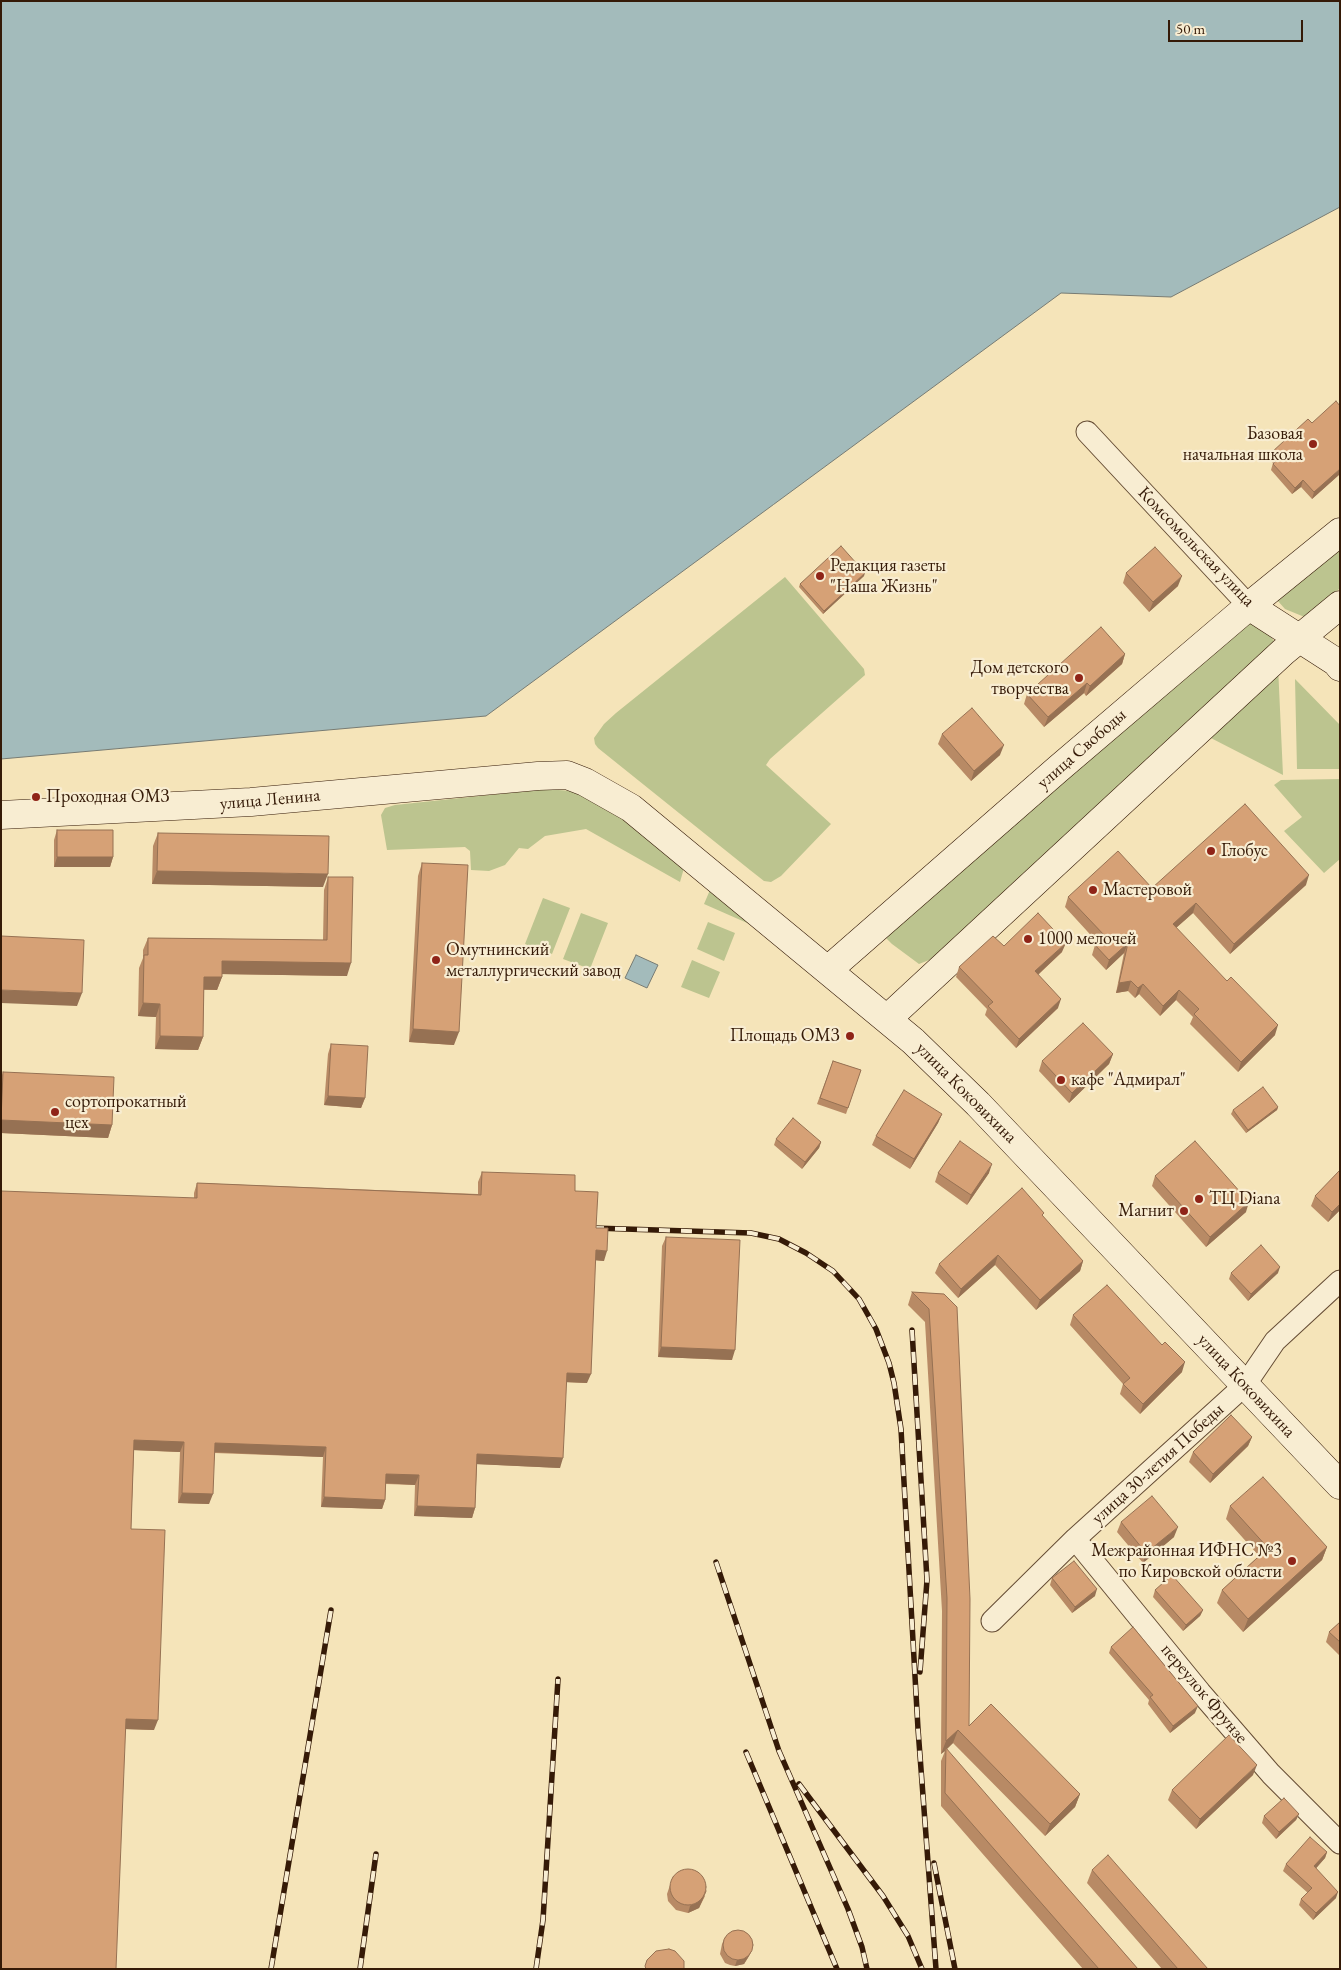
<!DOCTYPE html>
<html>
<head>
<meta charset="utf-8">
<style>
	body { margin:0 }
	#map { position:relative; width:1341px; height:1970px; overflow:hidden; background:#f5e4b9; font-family:"EB Garamond",serif }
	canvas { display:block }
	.frame { position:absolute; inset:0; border:2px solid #351a07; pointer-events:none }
	.scale { position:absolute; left:1168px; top:20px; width:135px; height:22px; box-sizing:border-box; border:2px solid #351a07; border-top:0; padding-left:6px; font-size:15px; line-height:18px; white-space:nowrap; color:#351a07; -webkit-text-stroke:4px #f8edd2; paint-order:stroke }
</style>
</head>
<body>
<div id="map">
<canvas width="1341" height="1970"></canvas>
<div class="frame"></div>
<div class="scale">50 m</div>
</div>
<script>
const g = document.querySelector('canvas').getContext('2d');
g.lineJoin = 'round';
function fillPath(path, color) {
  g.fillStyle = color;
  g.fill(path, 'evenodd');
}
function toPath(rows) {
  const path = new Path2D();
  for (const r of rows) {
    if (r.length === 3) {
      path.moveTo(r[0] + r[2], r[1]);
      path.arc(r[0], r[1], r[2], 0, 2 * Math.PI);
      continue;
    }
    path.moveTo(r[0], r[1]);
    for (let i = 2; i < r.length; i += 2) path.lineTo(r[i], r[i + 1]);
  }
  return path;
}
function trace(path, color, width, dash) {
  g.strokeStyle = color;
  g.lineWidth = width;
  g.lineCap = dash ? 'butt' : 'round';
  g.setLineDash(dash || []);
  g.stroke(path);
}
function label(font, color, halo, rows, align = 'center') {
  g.font = font + ' "EB Garamond",serif';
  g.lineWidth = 4.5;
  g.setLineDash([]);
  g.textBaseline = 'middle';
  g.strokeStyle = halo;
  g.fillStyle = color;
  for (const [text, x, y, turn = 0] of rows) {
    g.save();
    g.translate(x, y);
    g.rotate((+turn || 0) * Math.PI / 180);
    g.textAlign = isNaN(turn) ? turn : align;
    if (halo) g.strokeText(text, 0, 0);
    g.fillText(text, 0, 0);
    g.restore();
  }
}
const green = toPath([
	[1340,542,1340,588,1315,612,1307,618,1285,609,1277,600],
	[785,577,864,669,865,675,770,759,766,765,831,824,781,876,771,882,764,881,750,870,598,748,595,744,594,738,604,724,616,713],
	[1246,615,1267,632,1274,641,1276,648,939,956,919,964,892,944,886,938,887,932],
	[1278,666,1283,775,1205,735],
	[1295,679,1340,725,1340,769,1297,769],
	[1340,779,1340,859,1324,873,1284,831,1302,817,1274,785,1281,780],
	[545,789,572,791,608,803,684,868,680,882,586,829,545,836,528,849,519,848,505,865,489,871,471,870,470,851,465,847,387,850,381,815,385,808,395,805],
	[710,890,754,926,704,904],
	[543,898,570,908,552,954,525,944],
	[581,913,608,923,590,969,563,959],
	[708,922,735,933,724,961,697,949],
	[692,960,720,972,709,998,681,987]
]);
const water = toPath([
	[1,1,1340,1,1340,207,1171,297,1061,293,486,716,1,759,1,1],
	[636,955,658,965,647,988,625,978,636,955]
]);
const street = toPath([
	[1087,432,1249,606],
	[1075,1539,1200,1692,1271,1774,1340,1843],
	[992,1621,1075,1539,1245,1385,1275,1341,1340,1281]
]);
const secondary = toPath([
	[1249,606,1336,662,1340,667],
	[1,815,251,802,538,776,567,775,585,782,631,808,913,1041,978,1104,1340,1485],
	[828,970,1058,769,1249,606,1340,532],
	[887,1019,1283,652,1340,605]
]);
const rail = toPath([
	[593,1228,751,1233,779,1239,806,1253,833,1271,859,1299,876,1329,889,1363,894,1383,901,1429,918,1729,936,1969],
	[912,1330,927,1580,920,1672],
	[716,1562,779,1751,848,1909,862,1947,867,1969],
	[746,1752,837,1969],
	[799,1784,883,1896,908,1936,922,1969],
	[934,1863,955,1969],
	[271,1969,331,1610],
	[360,1969,376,1854],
	[536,1969,543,1920,558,1679]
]);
const wall = toPath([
	[1272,452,1340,474,1312,499,1301,487,1292,494,1271,470,1273,463,1269,459],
	[1126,573,1178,586,1149,612,1123,583],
	[864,576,823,614,799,587,800,584],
	[1125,654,1122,664,1086,696,1084,693,1044,727,1024,704,1027,694],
	[942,734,1000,755,971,781,938,744],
	[57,830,113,857,110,867,54,867,54,840],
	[158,833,323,887,152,884,153,846],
	[422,863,454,1045,409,1042,418,876],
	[328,877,347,976,222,974,222,977,217,990,204,990,203,1037,198,1050,155,1049,156,1017,138,1016,139,968,143,958,143,950,148,938,323,940,324,890],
	[1306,885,1230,954,1193,913,1176,928,1275,1035,1238,1072,1190,1024,1193,1017,1176,1000,1160,1016,1139,994,1135,998,1128,991,1116,993,1124,953,1106,970,1092,955,1095,945,1098,943,1065,907,1068,897,1152,888],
	[1004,946,1062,952,1038,975,1058,1008,1016,1048,985,1015,987,1009,956,977,959,967],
	[331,1044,365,1098,361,1108,324,1105,328,1054],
	[1113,1054,1109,1064,1069,1103,1039,1071,1042,1061],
	[833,1061,861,1070,846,1114,817,1104],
	[3,1072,112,1125,108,1138,1,1133,1,1078],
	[1278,1107,1277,1110,1246,1133,1231,1114,1233,1110],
	[942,1114,938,1123,910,1169,872,1145,876,1136],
	[776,1139,821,1142,819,1148,802,1169,774,1145],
	[482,1172,575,1191,596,1228,604,1261,595,1260,587,1383,566,1382,560,1468,477,1464,475,1508,472,1518,414,1516,415,1485,386,1484,385,1500,382,1509,321,1507,323,1457,215,1453,209,1504,178,1503,180,1452,134,1450,131,1529,154,1730,126,1729,1,1969,194,1198,194,1193,197,1183,478,1194,478,1182],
	[938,1173,989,1173,967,1205,935,1182],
	[1155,1176,1246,1212,1206,1247,1152,1186],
	[1315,1196,1340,1210,1328,1222,1311,1206],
	[1043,1217,1083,1261,1080,1271,1036,1310,995,1265,958,1298,935,1273,939,1264],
	[666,1237,732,1360,658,1357,662,1246],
	[1231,1273,1278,1273,1248,1301,1229,1279],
	[912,1292,944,1294,969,1726,1080,1794,1075,1807,1045,1836,953,1743,946,1749,1138,1969,1083,1969,941,1806,941,1761,945,1751,941,1754,942,1611,925,1322,908,1305],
	[1073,1315,1182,1372,1140,1414,1120,1394,1123,1384,1070,1325],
	[1252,1437,1248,1446,1210,1483,1189,1462,1193,1452],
	[1230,1506,1327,1547,1322,1560,1243,1632,1217,1603,1222,1590,1259,1556,1226,1519],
	[1121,1522,1174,1537,1143,1563,1117,1532],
	[1052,1578,1095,1596,1072,1613,1050,1585],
	[1155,1590,1203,1610,1200,1616,1183,1631,1153,1597],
	[1340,1622,1340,1656,1326,1642,1329,1632],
	[1111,1647,1195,1713,1170,1733,1148,1704,1149,1700,1109,1653],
	[1253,1775,1196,1829,1168,1800,1172,1790],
	[1299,1814,1296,1820,1276,1839,1262,1823,1264,1816],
	[1327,1852,1325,1858,1316,1868,1336,1898,1313,1920,1299,1905,1301,1899,1308,1893,1283,1871,1286,1864],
	[1092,1870,1208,1969,1162,1969,1087,1883],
	[673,1876,705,1896,699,1908,688,1913,676,1910,668,1901,667,1894],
	[725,1937,752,1950,749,1956,744,1964,735,1966,730,1965,725,1963,720,1954,722,1944]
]);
const shadedWall = toPath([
	[1340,469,1340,474,1312,499,1314,492],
	[1303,480,1301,487,1292,494,1295,488],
	[865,573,864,576,823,614,824,611],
	[1182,576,1178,586,1149,612,1153,602],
	[1125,654,1122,664,1086,696,1090,686],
	[1087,683,1084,693,1044,727,1048,717],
	[1004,745,1000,755,971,781,974,771],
	[57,857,113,857,110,867,54,867],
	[157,871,328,874,323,887,152,884],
	[1309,875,1306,885,1230,954,1234,944],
	[1196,903,1193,913,1169,934,1173,924],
	[1066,943,1062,952,1032,980,1035,971],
	[1128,943,1124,953,1106,970,1109,960],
	[222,961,351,963,347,976,217,974],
	[204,977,222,977,217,990,199,989],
	[1131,981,1128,991,1116,993,1119,983],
	[1143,984,1139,994,1135,998,1138,988],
	[1,990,82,993,77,1006,1,1003],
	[1179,990,1176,1000,1160,1016,1163,1006],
	[1061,999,1058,1008,1016,1048,1019,1039],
	[143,1003,160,1004,156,1017,138,1016],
	[1278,1025,1275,1035,1238,1072,1241,1062],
	[413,1029,459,1032,454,1045,409,1042],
	[160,1036,203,1037,198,1050,155,1049],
	[1113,1054,1109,1064,1069,1103,1072,1093],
	[328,1096,365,1098,361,1108,324,1105],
	[1278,1107,1277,1110,1246,1133,1248,1130],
	[942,1114,938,1123,910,1169,914,1159],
	[1,1120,112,1125,108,1138,1,1133],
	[821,1142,819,1148,802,1169,805,1162],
	[992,1164,989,1173,967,1205,971,1195],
	[1249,1202,1246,1212,1206,1247,1210,1237],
	[1340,1204,1340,1210,1328,1222,1332,1212],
	[596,1250,607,1251,604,1261,592,1260],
	[998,1255,995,1265,958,1298,961,1289],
	[1083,1261,1080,1271,1036,1310,1040,1300],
	[1280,1267,1278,1273,1248,1301,1251,1294],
	[661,1347,735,1350,732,1360,658,1357],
	[1185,1362,1182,1372,1140,1414,1143,1404],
	[567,1373,591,1374,587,1383,563,1382],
	[1252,1437,1248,1446,1210,1483,1213,1474],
	[134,1440,184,1442,180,1452,131,1450],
	[215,1443,326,1447,323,1457,211,1452],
	[477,1454,563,1458,560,1468,474,1464],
	[386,1474,419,1475,415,1485,383,1483],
	[182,1493,213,1494,209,1504,178,1503],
	[324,1497,385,1500,382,1509,321,1507],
	[417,1506,475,1508,472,1518,414,1516],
	[1178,1527,1174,1537,1143,1563,1146,1553],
	[1327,1547,1322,1560,1243,1632,1248,1619],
	[1097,1589,1095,1596,1072,1613,1075,1607],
	[1203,1610,1200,1616,1183,1631,1186,1625],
	[1198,1706,1195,1713,1170,1733,1173,1726],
	[126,1719,158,1720,154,1730,123,1729],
	[958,1730,953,1743,946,1750,946,1748,945,1751,941,1754,946,1741],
	[1257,1765,1253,1775,1196,1829,1200,1819],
	[1080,1794,1075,1807,1045,1836,1050,1824],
	[1299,1814,1296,1820,1276,1839,1279,1832],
	[1327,1852,1325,1858,1312,1873,1314,1866],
	[707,1890,699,1908,688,1913,690,1906],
	[1338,1892,1336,1898,1313,1920,1316,1913],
	[752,1950,749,1956,744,1964,735,1966,737,1960]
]);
const building = toPath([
	[1336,401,1340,406,1340,469,1314,492,1303,480,1295,488,1273,464,1278,459,1272,452,1308,419,1312,423,1336,401],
	[841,546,865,573,824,611,800,584,841,546],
	[1155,547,1182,576,1153,602,1126,573,1155,547],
	[1101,627,1125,654,1090,686,1087,683,1048,717,1027,694,1101,627],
	[972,708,1004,745,974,771,942,734,972,708],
	[1245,804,1309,875,1234,944,1196,903,1173,924,1227,981,1231,977,1278,1025,1241,1062,1194,1014,1199,1009,1179,990,1163,1006,1143,984,1138,988,1131,981,1119,983,1128,943,1109,960,1095,945,1105,936,1068,897,1118,851,1152,888,1245,804],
	[57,830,113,830,113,857,57,857,57,830],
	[158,833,329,836,328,874,157,871,158,833],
	[422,863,468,865,459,1032,413,1029,422,863],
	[328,877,353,877,351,963,222,961,222,977,204,977,203,1037,160,1036,160,1004,143,1003,144,955,148,955,148,938,327,940,328,877],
	[1038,913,1066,943,1035,971,1061,999,1019,1039,988,1006,993,1002,959,967,993,936,1004,946,1038,913],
	[1,936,84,940,82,993,1,990,1,936],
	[1083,1023,1113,1054,1072,1093,1042,1061,1083,1023],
	[331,1044,368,1046,365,1098,328,1096,331,1044],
	[833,1061,861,1070,848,1108,820,1098,833,1061],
	[3,1072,114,1077,112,1125,1,1120,3,1072],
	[1263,1087,1278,1107,1248,1130,1233,1110,1263,1087],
	[904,1090,942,1114,914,1159,876,1136,904,1090],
	[793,1118,821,1142,805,1162,776,1139,793,1118],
	[960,1141,992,1164,971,1195,938,1173,960,1141],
	[1195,1141,1249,1202,1210,1237,1155,1176,1195,1141],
	[1340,1170,1340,1204,1332,1212,1315,1196,1340,1170],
	[482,1172,575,1175,575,1191,598,1192,596,1228,608,1228,607,1251,596,1250,591,1374,567,1373,563,1458,477,1454,475,1508,417,1506,419,1475,386,1474,385,1500,324,1497,326,1447,215,1443,213,1494,182,1493,184,1442,134,1440,131,1529,165,1530,158,1720,126,1719,116,1969,1,1969,1,1191,197,1198,197,1183,481,1195,482,1172],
	[1022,1188,1044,1213,1042,1215,1083,1261,1040,1300,998,1255,961,1289,939,1264,1022,1188],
	[666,1237,740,1240,735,1350,661,1347,666,1237],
	[1261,1245,1280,1267,1251,1294,1231,1273,1261,1245],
	[1107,1285,1162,1345,1165,1342,1185,1362,1143,1404,1123,1384,1130,1378,1073,1315,1107,1285],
	[912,1292,944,1294,957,1307,970,1599,969,1726,991,1704,1080,1794,1050,1824,958,1730,946,1741,947,1598,929,1309,912,1292],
	[1231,1415,1252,1437,1213,1474,1193,1452,1231,1415],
	[1263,1477,1327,1547,1248,1619,1222,1590,1268,1548,1230,1506,1263,1477],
	[1152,1496,1178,1527,1146,1553,1121,1522,1152,1496],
	[1074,1561,1097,1589,1075,1607,1052,1578,1074,1561],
	[1172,1575,1203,1610,1186,1625,1155,1590,1172,1575],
	[1340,1622,1340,1642,1329,1632,1340,1622],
	[1133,1627,1198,1706,1173,1726,1150,1697,1153,1695,1111,1647,1133,1627],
	[1229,1735,1257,1765,1200,1819,1172,1790,1229,1735],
	[946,1748,1138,1969,1099,1969,945,1793,946,1748],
	[1284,1798,1299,1814,1279,1832,1264,1816,1284,1798],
	[1310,1837,1327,1852,1314,1866,1338,1892,1316,1913,1301,1899,1312,1888,1286,1864,1310,1837],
	[1108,1855,1208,1969,1178,1969,1092,1870,1108,1855],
	[688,1887,18],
	[738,1945,15],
	[669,1949,675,1951,684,1961,684,1969,646,1969,645,1966,647,1960,656,1951,669,1949]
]);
const markers = [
	[1313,444,5,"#8f2418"],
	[820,576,5,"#8f2418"],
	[1079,678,5,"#8f2418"],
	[36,797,5,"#8f2418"],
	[1211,851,5,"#8f2418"],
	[1093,890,5,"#8f2418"],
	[1028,939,5,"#8f2418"],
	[436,960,5,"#8f2418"],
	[850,1036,5,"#8f2418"],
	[1061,1080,5,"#8f2418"],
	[55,1112,5,"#8f2418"],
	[1199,1199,5,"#8f2418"],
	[1184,1211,5,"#8f2418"],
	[1292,1561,5,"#8f2418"]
];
const poiNames = [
	["Базовая",1303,434,"right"],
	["начальная школа",1303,455,"right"],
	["Редакция газеты",830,566],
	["\"Наша Жизнь\"",830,587],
	["Дом детского",1069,668,"right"],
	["творчества",1069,689,"right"],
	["Проходная ОМЗ",46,797],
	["Глобус",1221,851],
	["Мастеровой",1103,890],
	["1000 мелочей",1038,939],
	["Омутнинский",446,950],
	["металлургический завод",446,971],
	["Площадь ОМЗ",840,1036,"right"],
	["кафе \"Адмирал\"",1071,1080],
	["сортопрокатный",65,1102],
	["цех",65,1123],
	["ТЦ Diana",1209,1199],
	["Магнит",1174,1211,"right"],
	["Межрайонная ИФНС №3",1282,1551,"right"],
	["по Кировской области",1282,1572,"right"]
];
const streetNames = [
	["Комсомольская улица",1196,547,46],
	["улица Свободы",1082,749,-41],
	["улица Ленина",270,800,-5],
	["улица Коковихина",966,1093,45],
	["улица Коковихина",1246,1386,47],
	["улица 30-летия Победы",1158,1464,-42],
	["переулок Фрунзе",1204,1694,50]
];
fillPath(green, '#bcc48f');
fillPath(water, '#a3bbbb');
trace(water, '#777b73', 1);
trace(street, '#654c34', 23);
trace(secondary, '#351a07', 29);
trace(street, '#f8edd2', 21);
trace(secondary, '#f8edd2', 28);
trace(rail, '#351a07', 5.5);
trace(rail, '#f8edd2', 4, [11]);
fillPath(wall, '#b88a65');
fillPath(shadedWall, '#967153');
fillPath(building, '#d6a176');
trace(building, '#967153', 1);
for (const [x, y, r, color] of markers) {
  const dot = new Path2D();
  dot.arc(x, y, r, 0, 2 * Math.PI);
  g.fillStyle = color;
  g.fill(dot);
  trace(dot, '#f8edd2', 2);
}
label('18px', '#351a07', '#f8edd2', poiNames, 'left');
label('18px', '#351a07', '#f8edd2', streetNames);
</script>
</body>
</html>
